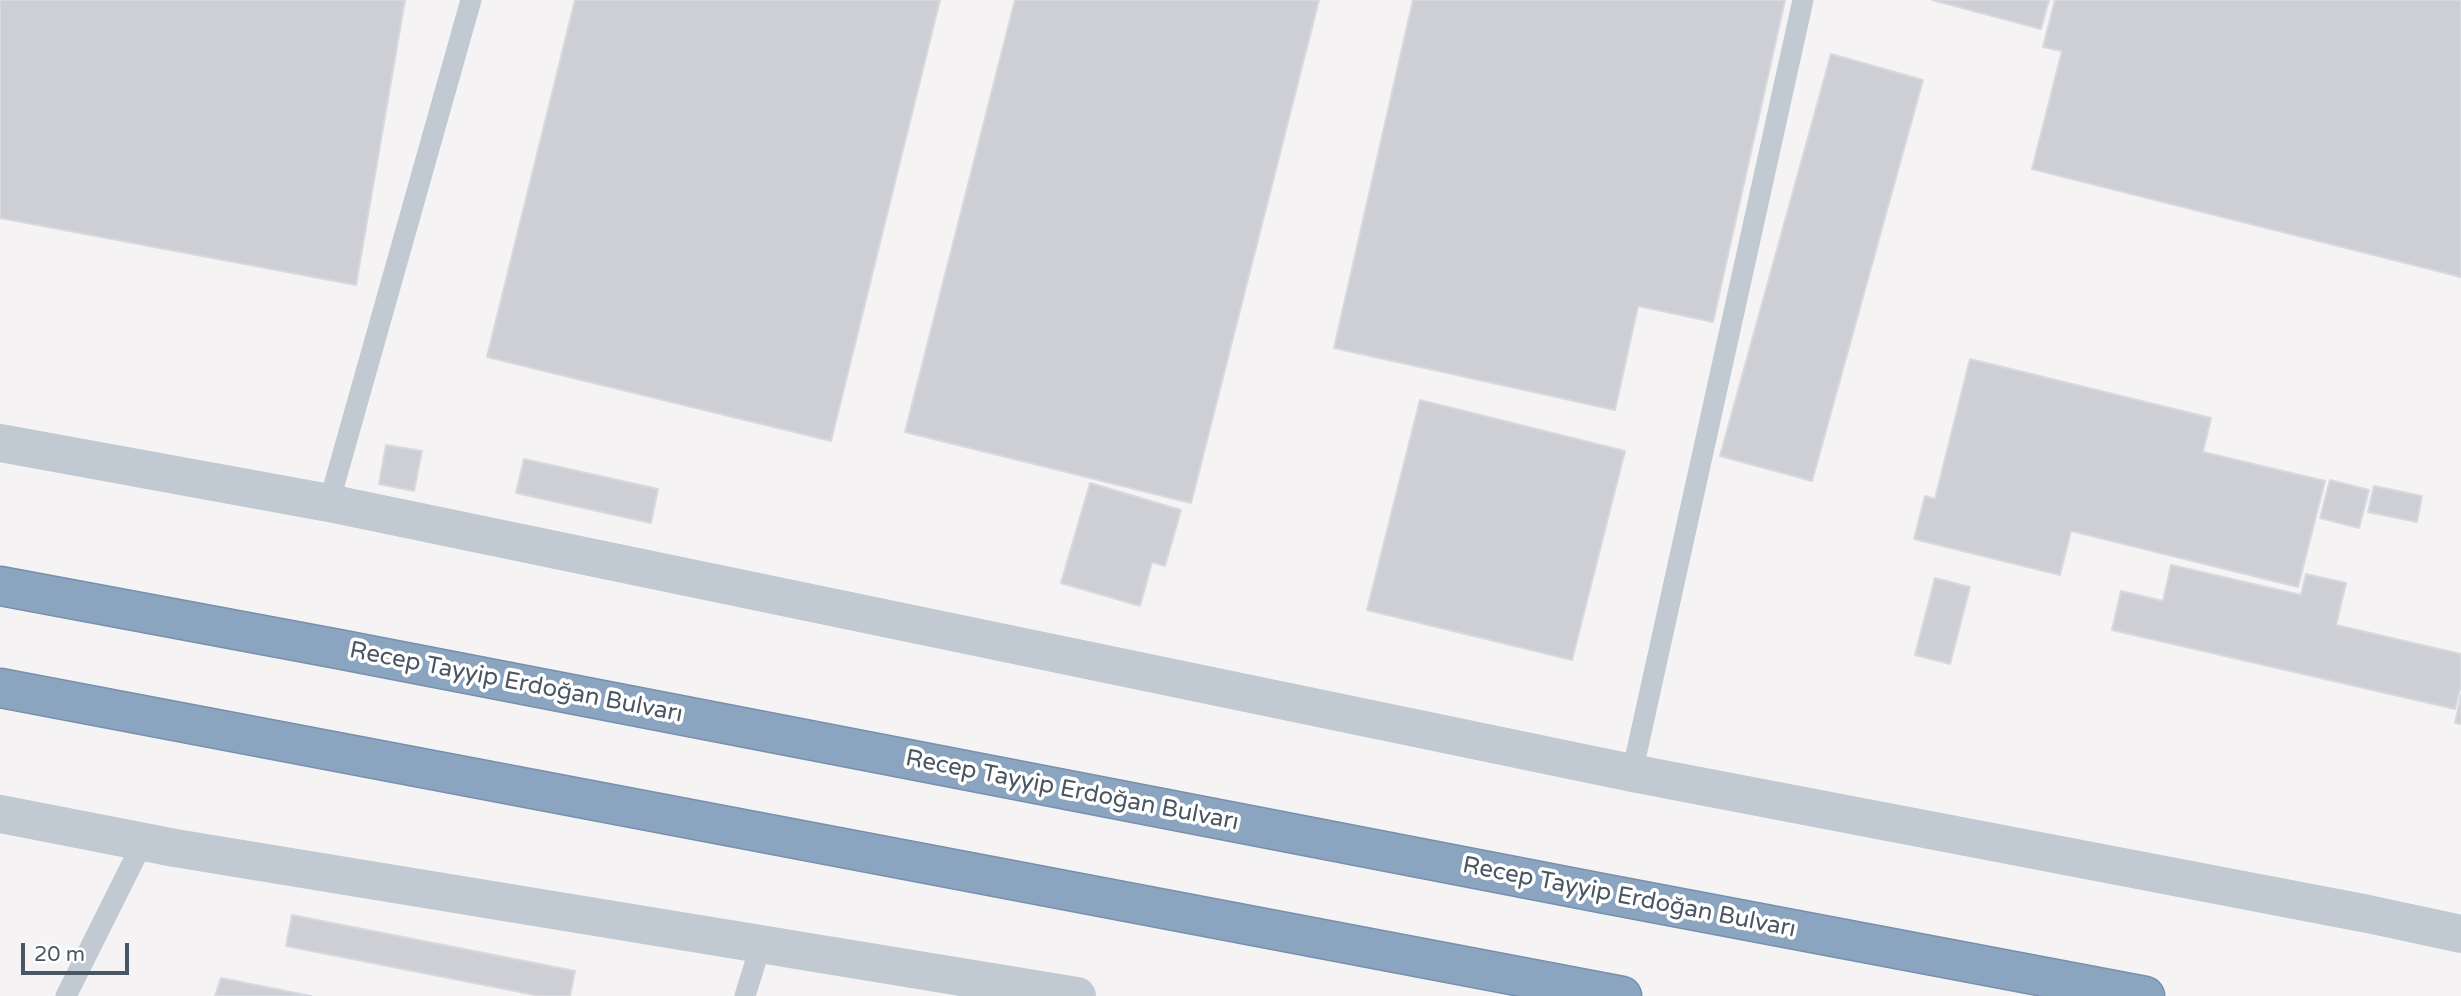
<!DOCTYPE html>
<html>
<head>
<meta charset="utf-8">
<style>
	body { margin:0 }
	#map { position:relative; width:2461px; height:996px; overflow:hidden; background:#f5f3f3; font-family:"Varela Round",sans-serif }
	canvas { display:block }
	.scale { position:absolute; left:21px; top:943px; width:108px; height:32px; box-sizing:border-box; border:4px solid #4a5661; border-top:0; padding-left:9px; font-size:21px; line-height:24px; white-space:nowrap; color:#4a5661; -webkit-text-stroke:5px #fff; paint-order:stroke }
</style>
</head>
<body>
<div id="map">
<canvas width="2461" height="996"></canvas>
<div class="scale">20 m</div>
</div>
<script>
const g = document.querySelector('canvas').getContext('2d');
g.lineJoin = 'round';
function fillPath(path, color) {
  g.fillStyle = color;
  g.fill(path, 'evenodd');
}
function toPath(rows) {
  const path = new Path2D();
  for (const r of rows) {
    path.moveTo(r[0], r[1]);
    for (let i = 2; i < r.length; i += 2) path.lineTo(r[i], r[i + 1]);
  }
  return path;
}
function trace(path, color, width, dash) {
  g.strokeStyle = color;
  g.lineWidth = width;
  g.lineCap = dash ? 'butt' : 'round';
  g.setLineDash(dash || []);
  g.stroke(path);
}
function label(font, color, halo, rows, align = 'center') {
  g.font = font + ' "Varela Round",sans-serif';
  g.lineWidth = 7;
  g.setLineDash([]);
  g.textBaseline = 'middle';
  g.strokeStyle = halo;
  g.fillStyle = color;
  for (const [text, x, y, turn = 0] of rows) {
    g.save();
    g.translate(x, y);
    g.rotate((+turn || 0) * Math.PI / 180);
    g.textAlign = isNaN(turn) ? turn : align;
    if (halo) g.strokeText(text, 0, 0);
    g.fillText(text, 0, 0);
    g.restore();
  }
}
const building = toPath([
	[0,0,405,0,356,285,0,218,0,0],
	[575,0,940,0,831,441,487,357,575,0],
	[1015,0,1319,0,1191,503,905,432,1015,0],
	[1413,0,1785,0,1713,322,1638,306,1615,410,1334,348,1413,0],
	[1932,0,2049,0,2041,29,1932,0],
	[2055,0,2461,0,2461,277,2032,169,2062,51,2043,47,2055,0],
	[1831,54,1923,80,1812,481,1720,456,1831,54],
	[1970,359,2211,418,2203,452,2325,481,2298,587,2071,531,2060,575,1914,539,1925,496,1935,499,1970,359],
	[1420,400,1625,451,1572,660,1367,610,1420,400],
	[386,445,422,451,414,491,379,484,386,445],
	[524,459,658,489,651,523,516,493,524,459],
	[2330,480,2369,490,2359,528,2320,518,2330,480],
	[1090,483,1181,510,1165,566,1152,562,1140,606,1061,583,1090,483],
	[2374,486,2422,496,2417,522,2368,512,2374,486],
	[2171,565,2301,595,2306,574,2346,583,2336,625,2461,654,2461,685,2455,709,2112,630,2121,591,2163,601,2171,565],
	[1935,578,1970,587,1950,664,1915,655,1935,578],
	[2461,695,2461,724,2455,723,2461,695],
	[292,915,575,971,570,996,540,996,286,946,292,915],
	[221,978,311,996,215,996,221,978]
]);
const lane = toPath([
	[329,503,471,0],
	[1632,773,1803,0],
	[66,996,143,842],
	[745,996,761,944]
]);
const street = toPath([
	[0,443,329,503,1632,773,2368,914,2461,934],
	[0,814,175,848,1077,996]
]);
const highway = toPath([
	[0,586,338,649,1601,893,2145,996],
	[0,688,1622,996]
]);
const streetNames = [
	["Recep Tayyip Erdoğan Bulvarı",516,683,11],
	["Recep Tayyip Erdoğan Bulvarı",1072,791,11],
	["Recep Tayyip Erdoğan Bulvarı",1629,898,11]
];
fillPath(building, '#cdcfd5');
trace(building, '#d7d9de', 2);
trace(highway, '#7690ad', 41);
trace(lane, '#c1cad2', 21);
trace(street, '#c1cad2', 38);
trace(highway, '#8ba5c1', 38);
label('24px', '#4a5661', '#fff', streetNames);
</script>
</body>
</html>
